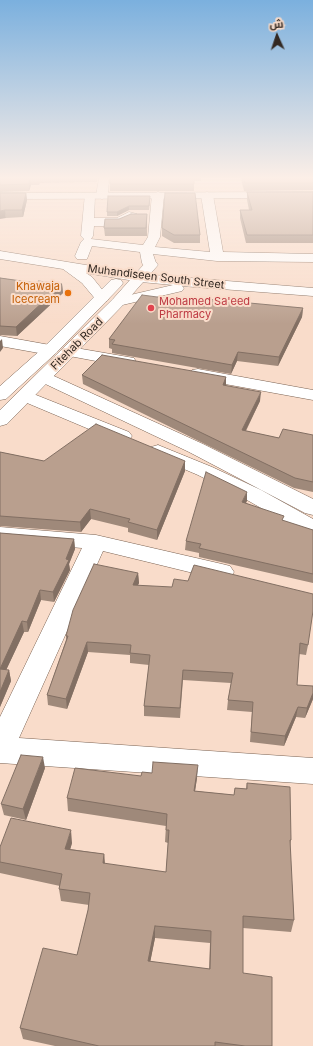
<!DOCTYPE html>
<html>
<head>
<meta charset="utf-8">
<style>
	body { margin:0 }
	#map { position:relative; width:313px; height:1046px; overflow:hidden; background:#f9dcca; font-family:Inter,Cairo,sans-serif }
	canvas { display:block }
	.north { position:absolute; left:257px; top:16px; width:40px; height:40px; -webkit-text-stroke:3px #f9dcca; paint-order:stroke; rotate:357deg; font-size:11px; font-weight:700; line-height:16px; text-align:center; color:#332922 }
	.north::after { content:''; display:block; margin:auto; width:14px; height:18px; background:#332922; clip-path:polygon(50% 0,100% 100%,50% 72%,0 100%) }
</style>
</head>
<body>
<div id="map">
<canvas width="313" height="1046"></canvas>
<div class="north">ش</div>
</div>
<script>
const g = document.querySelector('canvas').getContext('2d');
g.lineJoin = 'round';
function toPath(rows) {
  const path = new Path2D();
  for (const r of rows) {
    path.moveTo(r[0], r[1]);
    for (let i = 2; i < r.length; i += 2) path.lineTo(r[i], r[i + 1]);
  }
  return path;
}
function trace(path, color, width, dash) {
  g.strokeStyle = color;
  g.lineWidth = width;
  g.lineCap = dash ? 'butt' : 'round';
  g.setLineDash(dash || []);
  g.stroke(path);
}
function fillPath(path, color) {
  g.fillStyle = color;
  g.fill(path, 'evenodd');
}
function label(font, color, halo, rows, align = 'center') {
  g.font = font + ' Inter,sans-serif';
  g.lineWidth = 4;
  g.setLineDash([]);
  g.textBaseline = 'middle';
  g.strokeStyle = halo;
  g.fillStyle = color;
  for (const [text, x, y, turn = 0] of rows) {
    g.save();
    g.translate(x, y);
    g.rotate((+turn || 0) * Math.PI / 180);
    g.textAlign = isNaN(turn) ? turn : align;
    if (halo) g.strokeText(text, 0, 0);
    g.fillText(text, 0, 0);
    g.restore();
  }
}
const street = toPath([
	[99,178,109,178,108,196,102,199,96,196,99,178],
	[158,192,164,195,160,237,155,247,210,252,201,195,207,192,213,195,223,252,313,254,313,262,217,261,153,254,156,263,154,266,149,267,144,266,142,263,140,252,92,246,87,259,77,259,75,256,81,242,84,239,81,236,85,194,93,194,95,196,94,218,117,218,129,212,137,214,139,216,137,218,119,226,94,226,93,236,91,239,143,245,148,237,152,195,158,192],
	[0,336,50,345,56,347,58,350,56,353,50,355,0,346,0,336],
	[70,347,128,357,134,358,136,362,134,366,128,367,64,355,62,352,64,349,70,347],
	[198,369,313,390,313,400,192,378,189,374,192,370,198,369],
	[45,372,203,444,313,499,313,515,305,513,189,452,39,381,36,377,39,373,45,372],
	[26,391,129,432,132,436,129,440,122,442,115,440,20,400,17,396,20,392,26,391],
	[158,445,212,467,261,490,313,519,313,535,305,533,247,500,198,475,151,455,148,451,151,447,158,445],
	[0,527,96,535,222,564,230,566,234,572,230,578,222,580,103,551,19,738,313,758,313,784,0,763,0,717,82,548,0,541,0,527]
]);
const secondary = toPath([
	[313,192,313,198,0,199,0,193,313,192],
	[151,261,156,262,158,265,123,305,7,424,0,426,0,410,113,299,146,262,151,261],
	[116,279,121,280,123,283,121,286,56,353,6,399,0,400,0,386,44,347,111,280,116,279]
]);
const highway = toPath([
	[0,251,141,274,313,288,313,296,182,286,184,288,182,291,118,306,113,305,111,302,113,299,173,285,141,282,86,273,92,277,109,298,107,301,102,302,97,301,82,283,63,269,0,259,0,251]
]);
const wall = toPath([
	[0,178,98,178,97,182,40,183,39,185,31,185,29,191,0,192],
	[110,178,201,178,201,181,194,181,194,191,110,191],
	[241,178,313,178,313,190,244,191],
	[247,192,313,192,313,243,246,243,240,218,240,210,249,210,247,200],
	[0,193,26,193,27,200,23,217,6,218],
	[150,200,149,210,129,210,117,216,107,216,107,212],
	[147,214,147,236,105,236,104,228,119,219],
	[162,228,200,235,200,243,174,243,162,236],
	[0,278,36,283,62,284,63,293,17,336,0,335],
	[195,302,303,308,302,317,278,366,237,361,231,374,112,353,112,349,109,348,109,339],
	[82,375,226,377,226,386,260,401,246,431,279,438,313,435,313,492,294,488,83,384],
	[0,452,44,461,185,461,185,471,157,540,128,532,128,528,91,519,81,532,0,526],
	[247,501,246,503,284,521,313,530,313,583,199,557,199,553,185,550,186,541],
	[0,533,74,539,75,549,69,564,70,570,54,602,41,600,28,632,24,632,6,670,9,670,11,681,0,707],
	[138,573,139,583,138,585,308,645,306,655,299,654,297,685,313,694,313,699,305,718,296,717,284,746,250,742,252,712,227,710,228,700,231,683,183,680,180,718,144,716,144,706,149,665,130,663,130,655,88,652,67,709,48,705,47,695,66,640,66,636],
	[45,768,26,820,4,815,1,804],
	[152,773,197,778,195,791,234,795,235,788,246,789,247,783,291,840,290,846,294,920,291,932,243,928,243,973,272,1046,55,1046,23,1039,20,1028,77,955,88,910,89,905,61,901,59,889,60,886,0,873,0,862,72,843,70,849,104,854,105,864,166,872,168,843,165,842,166,826,68,811,67,798],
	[155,938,210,943,209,969,150,962]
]);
const shadedWall = toPath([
	[30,178,31,185,29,191,29,184],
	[26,193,27,200,23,217,22,210],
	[129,206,129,210,117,216,117,212],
	[5,210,6,218,0,219,0,211],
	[62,284,63,293,17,336,16,327],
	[303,308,302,317,278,366,279,357],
	[2,339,3,348,0,352,0,341],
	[238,352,237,361,231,374,232,365],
	[226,377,226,386,223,385],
	[261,392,260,401,241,440,242,430],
	[185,461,185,471,157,540,157,530],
	[247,492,247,501,241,511,242,502],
	[90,509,91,519,81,532,80,522],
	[74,539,75,549,69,564,70,570,54,602,53,592],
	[138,573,139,583,133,595,133,585],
	[40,590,41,600,28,632,27,622],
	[22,621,24,632,2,679,0,669],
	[87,642,88,652,67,709,66,699],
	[9,670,11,681,0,707,0,692],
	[313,693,313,699,305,718,307,708],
	[298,707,296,717,284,746,285,736],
	[43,757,45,768,26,820,23,809],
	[198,765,197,778,193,804,194,791],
	[71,830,72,843,67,861,65,849],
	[104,854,105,867,103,863],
	[155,926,155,938,148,973,148,961]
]);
const building = toPath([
	[0,178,39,178,30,178,29,184,0,185,0,178],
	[110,178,194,178,194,184,110,184,110,178],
	[243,178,313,178,313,183,245,183,243,178],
	[247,192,313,192,313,235,247,235,240,210,252,210,247,192],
	[0,193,26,193,22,210,5,210,0,211,0,193],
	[165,193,195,193,200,235,174,235,162,228,165,193],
	[108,196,150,196,149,206,129,206,117,212,107,212,108,196],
	[131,214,147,214,146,228,104,228,105,219,119,219,131,214],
	[0,278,36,283,38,281,62,284,16,327,0,326,0,278],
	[142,295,195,302,196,298,303,308,279,357,238,352,232,365,112,344,115,340,109,339,142,295],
	[102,355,226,377,223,385,261,392,242,430,279,438,283,429,313,435,313,482,295,478,82,375,102,355],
	[96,424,185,461,157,530,128,522,130,519,90,509,80,522,0,516,0,452,44,461,96,424],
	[206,472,247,492,242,502,284,516,282,520,313,530,313,574,199,548,201,544,186,541,206,472],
	[0,533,74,539,66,559,69,560,53,592,40,590,27,622,22,621,0,669,9,670,0,692,0,533],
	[94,564,138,573,133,585,172,587,174,579,188,581,194,565,313,594,313,611,308,645,300,643,297,685,313,686,313,693,307,708,298,707,285,736,251,732,253,702,228,700,233,673,183,670,180,708,144,706,150,655,130,653,131,645,87,642,66,699,47,695,68,636,66,636,73,610,94,564],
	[21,755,43,757,23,809,1,804,21,755],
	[153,762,198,765,194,791,234,795,235,788,247,789,247,783,290,787,291,840,290,840,294,920,243,916,243,973,272,977,272,1046,245,1046,215,1042,215,1046,99,1046,20,1028,43,948,77,955,88,910,90,893,59,889,62,874,0,862,0,847,11,818,71,830,65,849,104,854,103,863,166,872,169,830,166,830,167,814,67,798,75,768,141,776,142,772,152,773,153,762],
	[155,926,211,931,210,969,148,961,155,926]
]);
const markers = [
	[68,293,4,"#e8710a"],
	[151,308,4,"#e0444e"]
];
const farStreetnames = [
	["Muhandiseen South Street",156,277,7],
	["Fitehab Road",77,344,-45]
];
const farFoodnames = [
	["Khawaja",60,287],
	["Icecream",60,300]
];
const farHealthnames = [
	["Mohamed Sa'eed",159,302],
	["Pharmacy",159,315]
];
trace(street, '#7b6353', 1);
trace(secondary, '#7b6353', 1);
trace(highway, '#7b6353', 1);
fillPath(street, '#fff');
fillPath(secondary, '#fff');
fillPath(highway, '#fff');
fillPath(wall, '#9f897a');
fillPath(shadedWall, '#826f63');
fillPath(building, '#b99f8e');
trace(building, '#826f63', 1);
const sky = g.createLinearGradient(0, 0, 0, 324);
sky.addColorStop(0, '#7bb0de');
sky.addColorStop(0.55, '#fcefe7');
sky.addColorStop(1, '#fcefe700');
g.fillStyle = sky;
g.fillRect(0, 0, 313, 324);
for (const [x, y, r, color] of markers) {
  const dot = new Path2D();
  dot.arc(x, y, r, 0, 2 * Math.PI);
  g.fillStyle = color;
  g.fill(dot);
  trace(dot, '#f9dcca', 1.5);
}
label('11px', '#332922', '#f9dcca', farStreetnames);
label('11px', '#c56008', '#f9dcca', farFoodnames, 'right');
label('11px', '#be3a42', '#f9dcca', farHealthnames, 'left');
</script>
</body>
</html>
